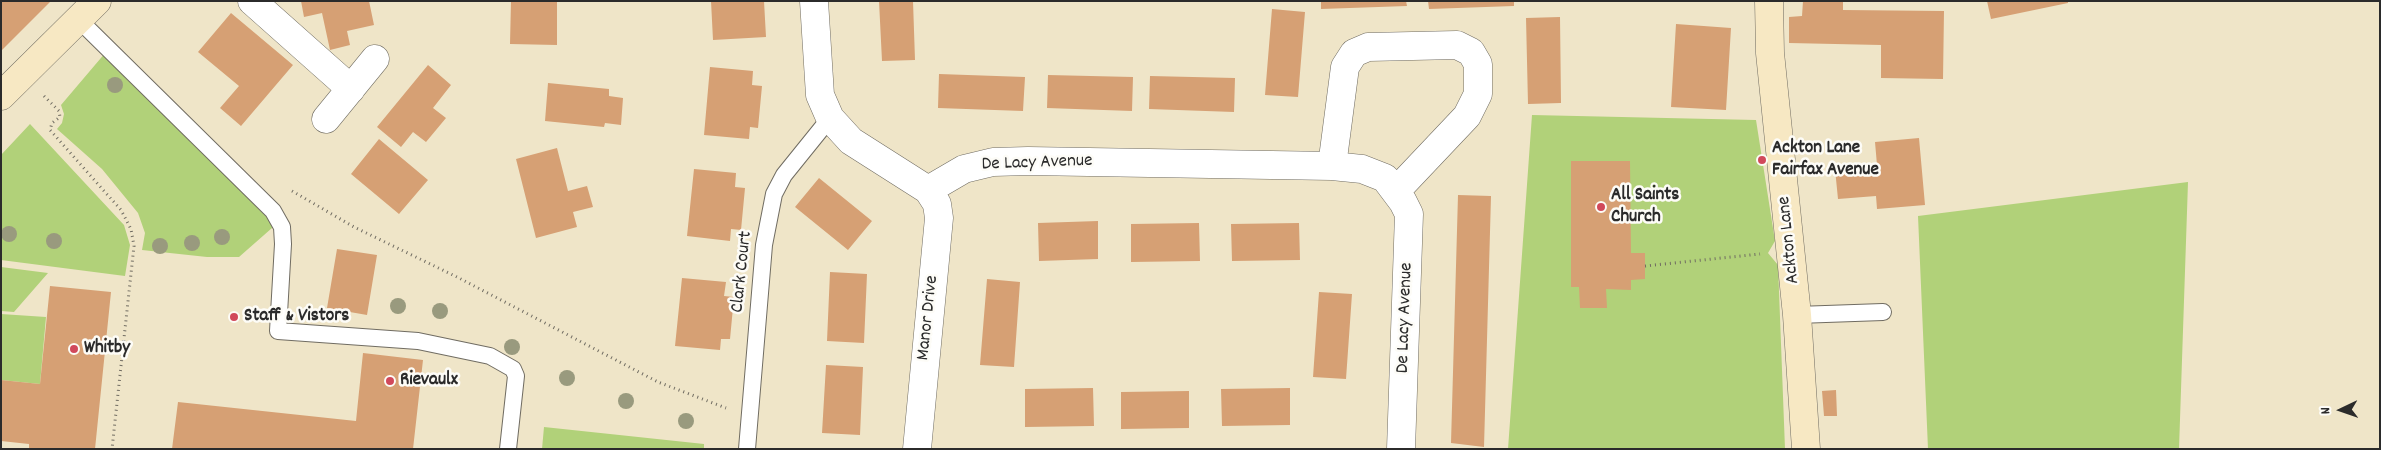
<!DOCTYPE html>
<html>
<head>
<meta charset="utf-8">
<style>
	body { margin:0 }
	#map { position:relative; width:2381px; height:450px; overflow:hidden; background:#efe5c8; font-family:Dekko,sans-serif }
	canvas { display:block }
	.frame { position:absolute; inset:0; border:2px solid #2b2b2b; pointer-events:none }
	.north { position:absolute; left:2316px; top:385px; width:50px; height:50px; -webkit-text-stroke:4px #fdfcf7; paint-order:stroke; rotate:267deg; font-size:14px; font-weight:700; line-height:20px; text-align:center; color:#2b2b2b }
	.north::after { content:''; display:block; margin:auto; width:18px; height:22px; background:#2b2b2b; clip-path:polygon(50% 0,100% 100%,50% 72%,0 100%) }
</style>
</head>
<body>
<div id="map">
<canvas width="2381" height="450"></canvas>
<div class="frame"></div>
<div class="north">N</div>
</div>
<script>
const g = document.querySelector('canvas').getContext('2d');
g.lineJoin = 'round';
function fillPath(path, color) {
  g.fillStyle = color;
  g.fill(path, 'evenodd');
}
function toPath(rows) {
  const path = new Path2D();
  for (const r of rows) {
    path.moveTo(r[0], r[1]);
    for (let i = 2; i < r.length; i += 2) path.lineTo(r[i], r[i + 1]);
  }
  return path;
}
function trace(path, color, width, dash) {
  g.strokeStyle = color;
  g.lineWidth = width;
  g.lineCap = dash ? 'butt' : 'round';
  g.setLineDash(dash || []);
  g.stroke(path);
}
function label(font, color, halo, rows, align = 'center') {
  g.font = font + ' Dekko,sans-serif';
  g.lineWidth = 5;
  g.setLineDash([]);
  g.textBaseline = 'middle';
  g.strokeStyle = halo;
  g.fillStyle = color;
  for (const [text, x, y, turn = 0] of rows) {
    g.save();
    g.translate(x, y);
    g.rotate((+turn || 0) * Math.PI / 180);
    g.textAlign = isNaN(turn) ? turn : align;
    if (halo) g.strokeText(text, 0, 0);
    g.fillText(text, 0, 0);
    g.restore();
  }
}
const green = toPath([
	[106,52,273,221,272,228,239,257,207,257,142,250,145,233,138,213,102,169,57,129,62,123,64,114,61,105],
	[1532,115,1756,120,1775,241,1768,253,1778,265,1785,449,1508,449],
	[30,124,124,225,130,245,125,276,1,260,1,155],
	[2188,182,2179,449,1928,449,1918,216],
	[1,267,48,273,14,312,1,311],
	[1,314,46,317,40,384,1,380],
	[544,427,704,444,704,449,542,449]
]);
const building = toPath([
	[1,1,51,1,1,51],
	[301,1,369,1,374,25,347,31,350,45,330,50,322,13,304,17],
	[511,1,557,1,557,45,510,44],
	[711,1,764,1,766,37,713,40],
	[879,1,913,1,915,60,882,61],
	[1321,1,1406,1,1407,6,1321,9],
	[1428,1,1514,1,1514,6,1429,9],
	[1803,1,1843,1,1843,10,1944,11,1943,79,1881,78,1881,45,1789,43,1789,17,1802,16],
	[1987,1,2068,1,2068,3,1991,19],
	[1272,9,1305,12,1298,97,1265,95],
	[231,13,293,65,241,126,220,108,239,86,198,52],
	[1560,17,1561,103,1528,104,1526,18],
	[1676,24,1731,28,1726,110,1671,107],
	[428,65,451,85,433,108,446,118,426,142,413,132,401,147,377,127],
	[710,67,753,71,752,85,762,86,758,128,750,127,749,139,704,135],
	[939,74,1025,77,1023,111,938,108],
	[1048,75,1133,77,1132,111,1047,108],
	[1150,76,1235,78,1234,112,1149,109],
	[548,83,609,89,609,96,623,98,621,125,605,123,604,127,545,121],
	[1919,138,1925,205,1877,209,1876,196,1838,199,1835,169,1877,165,1875,142],
	[379,139,428,180,399,214,351,174],
	[557,148,568,191,587,186,593,207,573,212,577,227,536,238,516,159],
	[1571,161,1630,161,1631,253,1645,253,1645,279,1631,280,1631,290,1606,289,1607,308,1580,308,1579,287,1571,287],
	[694,169,736,173,735,187,745,188,741,230,731,229,730,241,687,236],
	[819,178,872,221,848,250,795,207],
	[1458,195,1491,196,1484,447,1451,443],
	[1098,221,1098,259,1039,261,1038,223],
	[1199,223,1200,261,1131,262,1131,224],
	[1299,223,1300,260,1232,261,1231,224],
	[337,249,377,255,367,315,327,308],
	[830,272,867,274,864,343,827,341],
	[682,278,726,282,724,296,734,297,730,339,721,339,720,350,675,346],
	[987,279,1020,282,1014,367,980,365],
	[50,286,111,292,95,449,29,449,29,444,1,441,1,380,40,384],
	[1319,292,1352,294,1346,379,1313,377],
	[363,353,423,360,413,449,172,449,178,402,356,421],
	[826,365,863,367,860,435,822,433],
	[1093,388,1094,426,1025,427,1025,389],
	[1290,388,1290,425,1222,426,1221,389],
	[1836,390,1837,416,1824,416,1822,391],
	[1189,391,1189,428,1121,429,1121,392]
]);
const path = toPath([
	[44,96,59,111,60,117,52,123,50,130,121,210,131,229,134,246,112,449],
	[292,191,354,227,457,277,658,382,726,408],
	[1645,266,1760,254]
]);
const lane = toPath([
	[78,19,273,211,282,227,283,244,278,331,418,341,490,356,513,369,516,376,508,449],
	[1797,315,1883,312],
	[747,449,764,245,774,194,784,175,830,118]
]);
const street = toPath([
	[252,1,351,89],
	[814,1,820,95,830,118,851,141,928,190,964,169,993,162,1028,161,1332,166,1362,169,1385,178,1403,202,1409,214,1401,449],
	[326,119,375,59],
	[1332,166,1345,67,1354,53,1368,47,1457,45,1471,52,1478,64,1478,94,1467,116,1396,191],
	[917,449,939,218,937,204,928,190]
]);
const secondary = toPath([
	[1769,1,1770,53,1797,315,1806,449],
	[1,96,97,1]
]);
const trees = [
	[115,85],
	[9,234],
	[222,237],
	[54,241],
	[192,243],
	[160,246],
	[398,306],
	[440,311],
	[512,347],
	[567,378],
	[626,401],
	[686,421]
];
const markers = [
	[1762,160,5,"#d1495b"],
	[1601,207,5,"#d1495b"],
	[234,317,5,"#d1495b"],
	[74,349,5,"#d1495b"],
	[390,381,5,"#d1495b"]
];
const poiNames = [
	["Ackton Lane",1772,149],
	["Fairfax Avenue",1772,171],
	["All Saints",1611,196],
	["Church",1611,218],
	["Staff & Vistors",244,317],
	["Whitby",84,349],
	["Rievaulx",400,381]
];
const streetNames = [
	["De Lacy Avenue",1037,164,-2],
	["Ackton Lane",1790,240,-96],
	["Clark Court",743,272,-84],
	["Manor Drive",929,318,-84],
	["De Lacy Avenue",1406,318,-88]
];
fillPath(green, '#b1d179');
fillPath(building, '#d6a074');
trace(lane, '#706c62', 18);
trace(street, '#706c62', 29);
trace(secondary, '#706c62', 29);
trace(path, '#706c62', 3, [1, 4]);
trace(lane, '#fff', 16);
trace(street, '#fff', 28);
trace(secondary, '#f7e8c3', 28);
g.fillStyle = '#999a7e';
for (const [x, y] of trees) {
  g.beginPath();
  g.arc(x, y, 8, 0, 2 * Math.PI);
  g.fill();
}
for (const [x, y, r, color] of markers) {
  const dot = new Path2D();
  dot.arc(x, y, r, 0, 2 * Math.PI);
  g.fillStyle = color;
  g.fill(dot);
  trace(dot, '#fdfcf7', 2);
}
label('bold 19px', '#2b2b2b', '#fdfcf7', poiNames, 'left');
label('19px', '#2b2b2b', '#fdfcf7', streetNames);
</script>
</body>
</html>
